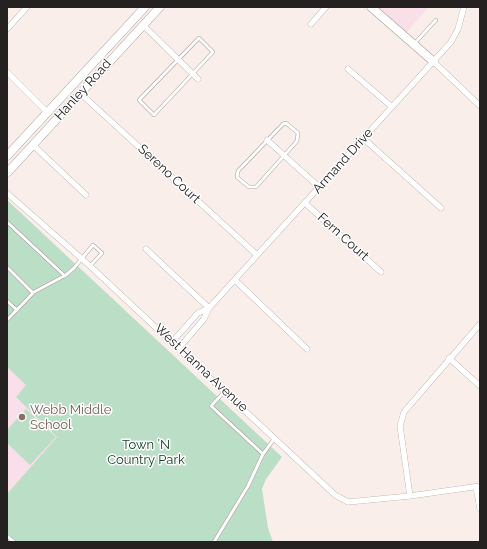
<!DOCTYPE html>
<html>
<head>
<meta charset="utf-8">
<style>
	body { margin:0 }
	#map { position:relative; width:487px; height:549px; overflow:hidden; background:#faeeea; font-family:Raleway,sans-serif }
	canvas { display:block }
	.frame { position:absolute; inset:0; border:8px solid #252120; pointer-events:none }
</style>
</head>
<body>
<div id="map">
<canvas width="487" height="549"></canvas>
<div class="frame"></div>
</div>
<script>
const g = document.querySelector('canvas').getContext('2d');
g.lineJoin = 'round';
function fillPath(path, color) {
  g.fillStyle = color;
  g.fill(path, 'evenodd');
}
function toPath(rows) {
  const path = new Path2D();
  for (const r of rows) {
    path.moveTo(r[0], r[1]);
    for (let i = 2; i < r.length; i += 2) path.lineTo(r[i], r[i + 1]);
  }
  return path;
}
function trace(path, color, width, dash) {
  g.strokeStyle = color;
  g.lineWidth = width;
  g.lineCap = dash ? 'butt' : 'round';
  g.setLineDash(dash || []);
  g.stroke(path);
}
function label(font, color, halo, rows, align = 'center') {
  g.font = font + ' Raleway,sans-serif';
  g.lineWidth = 3;
  g.setLineDash([]);
  g.textBaseline = 'middle';
  g.strokeStyle = halo;
  g.fillStyle = color;
  for (const [text, x, y, turn = 0] of rows) {
    g.save();
    g.translate(x, y);
    g.rotate((+turn || 0) * Math.PI / 180);
    g.textAlign = isNaN(turn) ? turn : align;
    if (halo) g.strokeText(text, 0, 0);
    g.fillText(text, 0, 0);
    g.restore();
  }
}
const commercial = toPath([
	[377,7,429,7,406,33]
]);
const education = toPath([
	[7,367,27,385,16,397,58,437,7,494]
]);
const green = toPath([
	[7,200,282,457,266,479,262,489,268,528,273,542,7,542,7,494,57,437,16,397,26,385,7,367],
	[26,409,56,437,30,465,7,443,7,430]
]);
const lane = toPath([
	[199,38,213,52,154,115,139,100,199,38],
	[415,43,436,20],
	[286,123,298,133,297,141,256,187,249,187,237,177,238,171,283,124,286,123],
	[7,222,65,276],
	[7,267,33,293],
	[7,301,17,310],
	[7,320,34,292,66,275,74,268,93,245,102,253,90,266],
	[225,391,211,406,263,454],
	[7,536,14,542],
	[214,542,248,486,263,454,274,439]
]);
const street = toPath([
	[311,24,326,7],
	[143,25,198,79],
	[7,29,27,7],
	[434,62,480,106],
	[348,69,392,107],
	[7,72,47,112],
	[80,93,257,255],
	[364,139,441,208],
	[267,140,319,187],
	[33,145,86,195],
	[7,193,90,266,335,495,348,502,410,496,480,486],
	[305,203,381,272],
	[146,249,209,308],
	[235,280,307,349],
	[172,342,198,313,209,308],
	[179,348,204,319,209,308,451,42,458,29,464,7],
	[449,358,480,386],
	[476,487,480,509],
	[410,496,400,426,404,412,480,324]
]);
const secondary = toPath([
	[371,7,434,62],
	[7,156,145,7],
	[7,173,160,7]
]);
const markers = [
	[22,417,4,"#8d6e63"]
];
const streetNames = [
	["Hanley Road",83,90,-48],
	["Armand Drive",343,161,-48],
	["Sereno Court",169,174,43],
	["Fern Court",343,237,42],
	["West Hanna Avenue",201,368,43]
];
const educationNames = [
	["Webb Middle",30,410],
	["School",30,425]
];
const parkNames = [
	["Town ’N",146,445],
	["Country Park",146,460]
];
fillPath(commercial, '#f9dfe7');
fillPath(education, '#f8dfe9');
fillPath(green, '#bbdec6');
trace(lane, '#a59b97', 4);
trace(street, '#a59b97', 6);
trace(secondary, '#a59b97', 9);
trace(lane, '#fff', 3);
trace(street, '#fff', 5.5);
trace(secondary, '#fff', 8);
for (const [x, y, r, color] of markers) {
  const dot = new Path2D();
  dot.arc(x, y, r, 0, 2 * Math.PI);
  g.fillStyle = color;
  g.fill(dot);
  trace(dot, '#fefefe', 1.5);
}
label('13px', '#252120', '#fefefe', streetNames);
label('13px', '#785e54', '#fefefe', educationNames, 'left');
label('13px', '#113b24', '#fefefe', parkNames);
</script>
</body>
</html>
